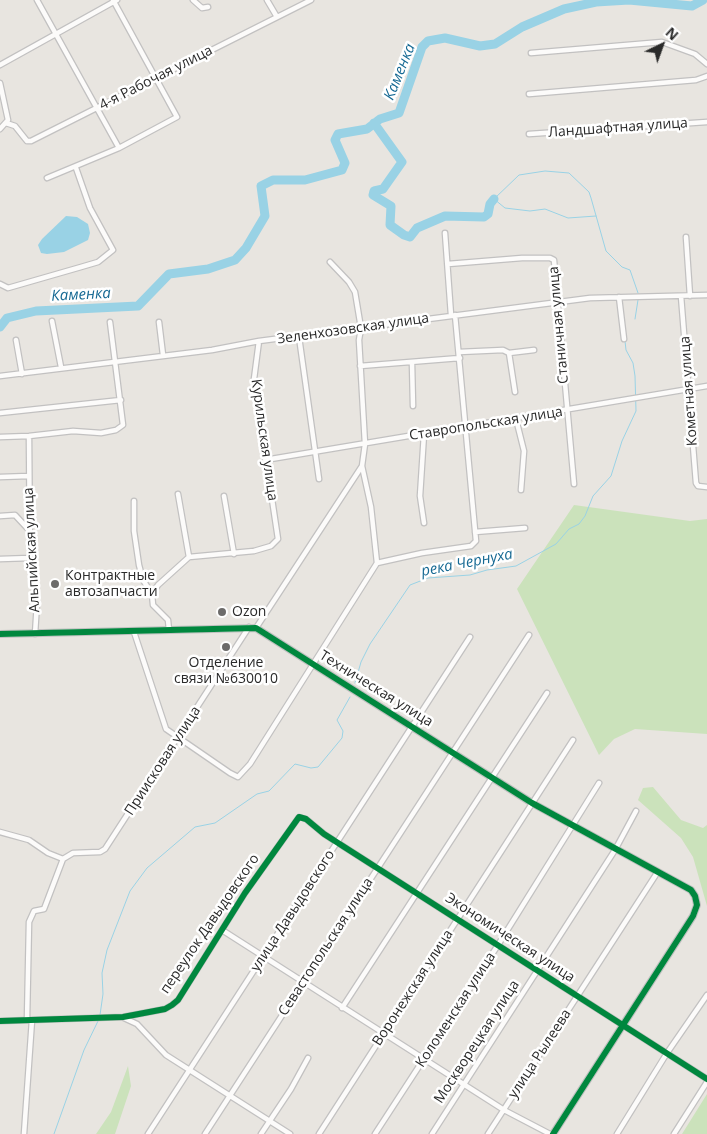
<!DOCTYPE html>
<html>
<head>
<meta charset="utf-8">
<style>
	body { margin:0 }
	#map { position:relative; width:707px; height:1134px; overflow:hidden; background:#e8e5e0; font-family:"Open Sans",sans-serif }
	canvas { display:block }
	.north { position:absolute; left:637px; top:20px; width:50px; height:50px; -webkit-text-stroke:4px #fff; paint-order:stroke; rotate:42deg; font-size:14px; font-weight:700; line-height:20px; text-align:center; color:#2a2a2a }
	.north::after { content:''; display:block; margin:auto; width:18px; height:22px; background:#2a2a2a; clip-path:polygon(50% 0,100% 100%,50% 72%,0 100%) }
</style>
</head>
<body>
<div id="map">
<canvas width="707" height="1134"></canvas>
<div class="north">N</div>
</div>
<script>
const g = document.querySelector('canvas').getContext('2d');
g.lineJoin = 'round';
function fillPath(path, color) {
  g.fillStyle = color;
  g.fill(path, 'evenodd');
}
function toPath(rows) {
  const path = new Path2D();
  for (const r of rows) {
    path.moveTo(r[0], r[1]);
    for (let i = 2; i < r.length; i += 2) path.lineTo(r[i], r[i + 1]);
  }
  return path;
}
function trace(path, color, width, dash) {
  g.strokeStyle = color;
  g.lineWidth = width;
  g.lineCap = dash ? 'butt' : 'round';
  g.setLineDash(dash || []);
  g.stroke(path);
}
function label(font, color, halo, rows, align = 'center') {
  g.font = font + ' "Open Sans",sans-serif';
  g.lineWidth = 5;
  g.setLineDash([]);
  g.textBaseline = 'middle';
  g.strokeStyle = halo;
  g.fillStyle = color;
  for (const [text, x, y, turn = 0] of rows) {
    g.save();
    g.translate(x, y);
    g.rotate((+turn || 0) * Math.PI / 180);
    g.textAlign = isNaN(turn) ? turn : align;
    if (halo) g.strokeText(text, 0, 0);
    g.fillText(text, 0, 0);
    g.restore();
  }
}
const green = toPath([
	[574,505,690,521,707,519,707,734,635,729,614,739,599,755,517,589],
	[653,787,681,820,703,828,707,825,707,906,693,857,681,838,638,800,643,788],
	[128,1066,131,1086,115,1134,96,1134,111,1112],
	[707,1094,707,1134,682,1134]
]);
const water = toPath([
	[66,216,77,217,88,224,90,233,88,240,64,252,47,254,41,253,38,245,42,239]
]);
const stream = toPath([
	[596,216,568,218,545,209,530,211,505,208,494,199,519,175,545,171,569,173,589,192,591,198,606,251,622,267,630,270,638,293],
	[635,319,638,300],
	[355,683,361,662,370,644,410,585,428,578,470,575,487,570,516,566,556,544,569,529,579,524,585,516,593,496,611,476,622,441,636,411,635,376,633,363,626,350,625,341],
	[100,1015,103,994,102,973,107,950,130,891,147,868,195,827,215,823,257,794,269,791,295,764,311,768,318,767,342,738,343,731,337,720,350,697],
	[54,1134,84,1050,99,1019]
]);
const river = toPath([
	[374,123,402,162,383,189,374,191,373,195,391,206,390,225,404,235,410,237,417,228,445,216,484,217,488,214,490,204,494,199],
	[0,327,7,318,36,311,138,306,169,274,208,269,235,260,246,248,265,216,261,186,273,180,305,180,342,170,345,163,335,140,338,134,367,129,380,119,399,113,422,47,428,41,445,38,480,46,495,44,522,27,564,9,596,2,629,0,692,6,703,0]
]);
const minor = toPath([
	[37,0,119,148],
	[193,0,202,8,208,7],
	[267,0,277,17],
	[531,53,662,42,695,54,707,64],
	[0,65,117,0],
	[0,83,8,120,0,129],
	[529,94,696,80,707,76],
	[6,123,15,126,27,141,31,141,311,0],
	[529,134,707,122],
	[47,178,119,148,177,117,113,0],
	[445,233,451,315],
	[686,237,690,296],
	[448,264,522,258,550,258,554,260,574,484],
	[0,284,8,288,81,267,98,262,113,250,90,208,76,168],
	[681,296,696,483,698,486,707,487],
	[619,297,624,339],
	[52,321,61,367],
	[159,322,163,355],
	[299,337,319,479],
	[16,340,22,374],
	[459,352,503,350,509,353,534,350],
	[509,353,515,392],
	[412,363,413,406],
	[360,366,460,358],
	[0,376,212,350,259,341,590,298,707,295],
	[0,413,121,400],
	[516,419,524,451,521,490],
	[424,434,420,496,424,523],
	[29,436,30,558,37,603,35,634],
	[0,437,29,436,73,431,101,433,116,430,123,425,110,322],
	[265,460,707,386],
	[0,477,29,476],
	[178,494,189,557],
	[224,496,234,554],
	[134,501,134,531,139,565,143,580,152,594],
	[0,516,15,515,29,530],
	[475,532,525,528],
	[0,559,30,558],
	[377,563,422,553,471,546,476,541,455,315],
	[256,628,362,466],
	[169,630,168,620,153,605,152,594,158,585,189,557,254,551,271,546,278,539,254,379,259,341],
	[134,632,166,729,230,773,238,777,250,764,377,563,371,507,362,466,365,444,359,340,361,328,355,292,349,282,330,262],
	[0,832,29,840,48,853,63,859,73,853,100,852,105,849,249,627],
	[222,930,504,1110,550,1134],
	[342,1008,547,693],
	[124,1018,137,1024,166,1055,290,1134],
	[27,1020,29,922,34,911,44,909,63,859],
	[0,1021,123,1017,165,1009,172,1005,178,1000,245,893,299,817,306,819,324,834,707,1079],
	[24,1134,32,1020],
	[148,1134,470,637],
	[205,1134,529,635],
	[261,1134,291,1089,308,1058],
	[319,1134,573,740],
	[375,1134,498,945,599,783],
	[432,1134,615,850,636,811],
	[488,1134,657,873],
	[617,1134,667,1053,707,995],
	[674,1134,707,1082]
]);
const tertiary = toPath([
	[0,634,256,628,532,803,691,890,695,896,697,905,693,916,553,1134]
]);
const cycleway = toPath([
	[0,634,256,628,532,803,691,890,695,896,697,905,693,916,553,1134],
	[0,1021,123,1017,165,1009,172,1005,178,1000,245,893,299,817,306,819,324,834,707,1079]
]);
const markers = [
	[55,584,5,"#6c6b6a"],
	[222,612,5,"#6c6b6a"],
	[226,647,5,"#6c6b6a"]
];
const streetNames = [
	["4-я Рабочая улица",156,78,-27],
	["Ландшафтная улица",618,128,-4],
	["Станичная улица",559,325,-95],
	["Зеленхозовская улица",353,329,-8],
	["Кометная улица",689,391,-94],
	["Ставропольская улица",486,424,-9],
	["Курильская улица",264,440,82],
	["Альпийская улица",32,550,-93],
	["Техническая улица",376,689,32],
	["Приисковая улица",163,761,-57],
	["улица Давыдовского",293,911,-57],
	["переулок Давыдовского",210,924,-56],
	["Экономическая улица",510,938,33],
	["Севастопольская улица",326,947,-57],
	["Воронежская улица",413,988,-57],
	["Коломенская улица",456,1010,-57],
	["Москворецкая улица",477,1042,-57],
	["улица Рылеева",540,1054,-57]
];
const poiNames = [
	["Контрактные",65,576],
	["автозапчасти",65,592],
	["Ozon",232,612],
	["Отделение",226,663,"center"],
	["связи №630010",226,679,"center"]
];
const waterNames = [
	["Каменка",400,72,-68],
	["Каменка",81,295,-3],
	["река Чернуха",467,563,-11]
];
fillPath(green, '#cbe2bb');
fillPath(water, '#99d2e5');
trace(stream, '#99d2e5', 1);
trace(river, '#99d2e5', 9);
trace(minor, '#c2c1c1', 7);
trace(tertiary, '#c2c1c1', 8);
trace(minor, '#fcfbfa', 4.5);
trace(tertiary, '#fcfbfa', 5.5);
trace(cycleway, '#00873e', 6);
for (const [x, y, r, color] of markers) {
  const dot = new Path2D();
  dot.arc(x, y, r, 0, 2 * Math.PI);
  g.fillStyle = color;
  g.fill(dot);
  trace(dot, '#fff', 2);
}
label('14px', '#2a2a2a', '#fff', streetNames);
label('14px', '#2a2a2a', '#fff', poiNames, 'left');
label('italic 15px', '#166993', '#fff', waterNames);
</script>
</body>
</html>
